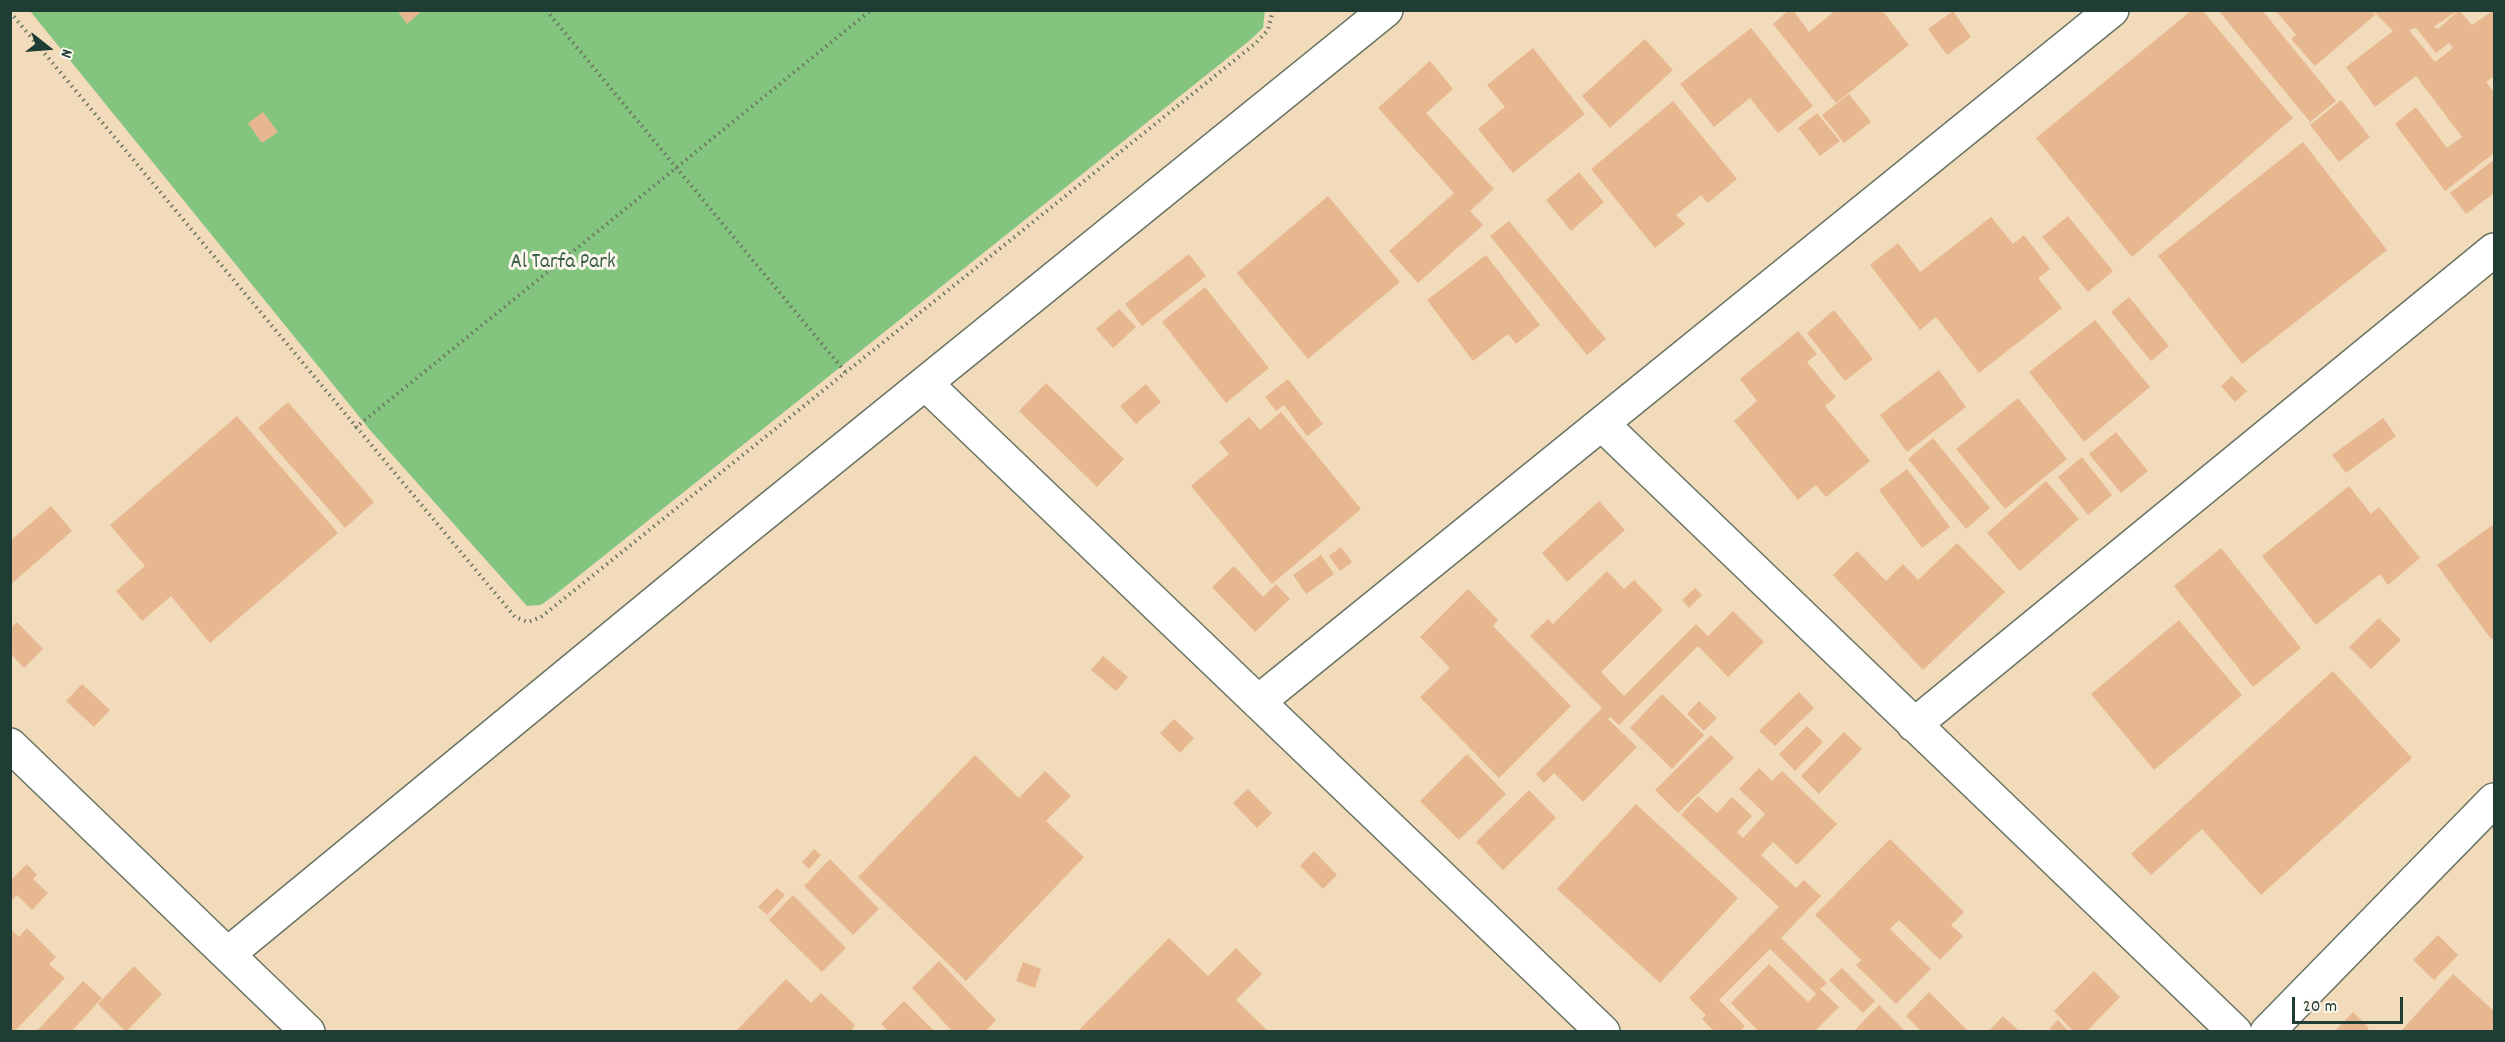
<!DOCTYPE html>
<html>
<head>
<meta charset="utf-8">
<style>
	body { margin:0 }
	#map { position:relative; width:2505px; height:1042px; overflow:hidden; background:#f2dbbb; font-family:Dekko,sans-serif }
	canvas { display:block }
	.frame { position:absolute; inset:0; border:12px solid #1f3d34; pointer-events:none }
	.north { position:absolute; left:18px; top:18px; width:60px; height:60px; -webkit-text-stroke:4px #fbf7ec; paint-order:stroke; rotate:107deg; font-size:16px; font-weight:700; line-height:24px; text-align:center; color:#1f3d34 }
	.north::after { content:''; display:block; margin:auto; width:21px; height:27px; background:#1f3d34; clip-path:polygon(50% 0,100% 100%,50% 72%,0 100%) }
	.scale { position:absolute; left:2292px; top:997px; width:111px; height:27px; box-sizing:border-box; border:3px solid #1f3d34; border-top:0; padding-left:8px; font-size:18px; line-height:21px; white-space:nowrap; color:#1f3d34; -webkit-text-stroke:4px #fbf7ec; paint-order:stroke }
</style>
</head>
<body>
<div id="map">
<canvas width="2505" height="1042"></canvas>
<div class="frame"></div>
<div class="north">N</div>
<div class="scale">20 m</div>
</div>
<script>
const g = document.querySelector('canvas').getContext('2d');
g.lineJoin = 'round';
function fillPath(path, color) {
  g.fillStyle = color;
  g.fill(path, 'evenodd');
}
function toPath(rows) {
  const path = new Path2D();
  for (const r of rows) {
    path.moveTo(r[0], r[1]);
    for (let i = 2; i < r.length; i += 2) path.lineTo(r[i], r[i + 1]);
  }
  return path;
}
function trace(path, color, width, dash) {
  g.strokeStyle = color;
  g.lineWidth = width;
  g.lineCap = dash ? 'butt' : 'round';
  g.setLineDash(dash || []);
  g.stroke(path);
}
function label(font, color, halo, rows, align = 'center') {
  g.font = font + ' Dekko,sans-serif';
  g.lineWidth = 6;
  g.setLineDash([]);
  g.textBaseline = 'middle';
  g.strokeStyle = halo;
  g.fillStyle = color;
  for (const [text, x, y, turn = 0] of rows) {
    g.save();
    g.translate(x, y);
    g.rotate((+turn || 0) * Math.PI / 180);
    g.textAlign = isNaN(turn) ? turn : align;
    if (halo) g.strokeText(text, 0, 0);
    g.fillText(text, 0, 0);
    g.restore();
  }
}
const green = toPath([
	[1265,10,1263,28,1249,41,556,594,541,605,527,606,370,430,30,11]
]);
const building = toPath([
	[397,10,423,10,407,24],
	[1789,10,1793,10,1809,32,1836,10,1882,10,1909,45,1836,103,1773,24],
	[2192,10,2202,10,2293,118,2132,257,2036,138],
	[2218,10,2262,10,2336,101,2310,122],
	[2275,10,2372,10,2375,15,2315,66,2291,39,2296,35],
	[2372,10,2459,10,2433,27,2438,29,2459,10,2472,25,2494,10,2494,76,2486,82,2494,92,2494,153,2445,191,2395,124,2416,107,2447,148,2462,137,2416,76,2375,107,2346,67,2393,31],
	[2416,28,2436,53,2449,43,2453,48,2435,62,2409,30],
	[1953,11,1971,37,1947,55,1928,29],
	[1751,28,1813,106,1778,133,1750,98,1714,127,1680,84],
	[1645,39,1673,70,1610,128,1582,96],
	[1533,48,1585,114,1513,173,1478,129,1505,107,1487,85],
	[1430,61,1453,89,1426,113,1494,189,1470,211,1483,225,1418,283,1389,251,1454,193,1378,108],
	[1849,94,1871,122,1844,143,1822,115],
	[2341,100,2370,137,2339,162,2310,125],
	[1673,101,1737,179,1708,203,1701,195,1676,215,1685,224,1655,248,1591,169],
	[263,112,278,132,262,143,248,123],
	[1817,113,1840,141,1820,156,1798,128],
	[2303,142,2387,250,2242,364,2158,256],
	[2494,160,2494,193,2466,214,2450,193],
	[1579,172,1604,202,1571,231,1546,200],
	[1328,196,1400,282,1308,359,1237,273],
	[2068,216,2113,271,2088,292,2042,237],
	[1991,217,2013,244,2024,235,2050,269,2038,278,2062,308,1979,373,1936,317,1920,330,1870,265,1898,243,1920,272],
	[1509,221,1606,339,1587,355,1490,236],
	[1189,254,1206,276,1142,326,1125,304],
	[1486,255,1540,325,1516,344,1508,334,1473,361,1427,300],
	[1205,287,1269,368,1226,403,1162,322],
	[2129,297,2169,346,2151,361,2111,312],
	[1119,309,1136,327,1113,348,1096,329],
	[1834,310,1873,359,1845,381,1807,333],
	[2095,320,2150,387,2084,442,2029,372],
	[1798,331,1817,354,1807,362,1836,397,1825,406,1870,461,1826,497,1816,485,1798,500,1734,421,1757,401,1740,379],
	[1939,370,1966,407,1907,452,1880,415],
	[2232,376,2247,391,2235,402,2221,386],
	[1288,379,1323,424,1307,436,1284,405,1276,411,1265,397],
	[1046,383,1124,459,1097,487,1019,411],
	[1146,384,1161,402,1136,424,1120,406],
	[2018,398,2067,459,2005,509,1956,449],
	[288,402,374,502,345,528,258,428],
	[1281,412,1361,509,1272,584,1191,486,1229,454,1219,442,1249,417,1260,430],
	[237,416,338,533,210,643,171,596,142,621,116,591,145,566,110,525],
	[2383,418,2396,436,2346,473,2332,455],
	[2116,432,2148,471,2121,493,2089,454],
	[1933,438,1990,508,1966,529,1908,459],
	[2082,457,2112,495,2088,515,2058,477],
	[1907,469,1950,527,1922,548,1879,490],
	[2046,481,2079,519,2020,571,1987,533],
	[2349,486,2371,514,2379,507,2420,558,2388,585,2380,574,2316,625,2262,556],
	[1599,501,1625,530,1567,582,1542,553],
	[51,506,72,531,10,585,10,541],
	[2494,524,2494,637,2491,639,2437,565],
	[1957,543,2005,592,1923,670,1833,575,1857,551,1886,581,1903,564,1918,580],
	[1341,547,1352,562,1340,571,1329,556],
	[2221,548,2301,648,2253,687,2174,586],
	[1321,555,1334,574,1306,594,1293,575],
	[1234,566,1263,597,1276,584,1290,599,1255,632,1212,587],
	[1607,571,1624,589,1634,580,1663,610,1601,672,1624,696,1696,624,1708,636,1733,611,1764,642,1728,677,1698,646,1619,725,1610,717,1608,719,1637,747,1583,802,1554,773,1544,783,1536,774,1602,708,1530,636,1548,619,1553,624],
	[1695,588,1702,595,1689,608,1682,600],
	[1468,589,1498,620,1493,626,1571,706,1499,778,1420,697,1450,668,1420,637],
	[2379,618,2401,640,2371,669,2349,647],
	[2179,620,2242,695,2154,770,2091,694],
	[17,622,43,649,24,668,10,653,10,629],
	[1103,656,1128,677,1116,691,1091,670],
	[2333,671,2412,758,2261,895,2202,829,2151,875,2131,854],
	[82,684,110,710,94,727,66,701],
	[1799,692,1814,708,1775,746,1759,731],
	[1662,694,1704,735,1672,769,1630,728],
	[1699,701,1717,718,1704,731,1687,714],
	[1174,719,1194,738,1180,753,1160,733],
	[1807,726,1823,742,1795,771,1779,754],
	[1844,732,1862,749,1819,794,1801,776],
	[1711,735,1734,758,1678,813,1655,790],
	[1467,754,1506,794,1459,840,1420,801],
	[975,755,1019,798,1045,771,1071,796,1046,821,1084,857,966,981,858,877],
	[1759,768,1772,781,1782,771,1837,824,1797,865,1773,842,1761,855,1796,888,1804,880,1821,896,1781,938,1827,983,1820,989,1839,1007,1814,1032,1759,1032,1731,1003,1769,964,1808,1002,1816,994,1770,949,1719,1000,1745,1026,1739,1032,1715,1032,1702,1019,1706,1015,1689,998,1779,907,1681,815,1698,796,1717,813,1732,797,1752,816,1737,832,1743,838,1765,814,1739,789],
	[1248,789,1272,813,1257,828,1233,803],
	[1529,790,1556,818,1503,870,1476,842],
	[1636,804,1738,898,1660,983,1557,889],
	[1890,839,1964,912,1951,925,1963,936,1940,960,1899,920,1890,929,1931,969,1896,1004,1856,965,1861,960,1815,915],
	[814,849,821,855,809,869,802,862],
	[1314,851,1337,875,1323,889,1300,866],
	[830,859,879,909,853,935,804,886],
	[27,864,37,875,33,879,48,893,32,910,17,895,10,902,10,881],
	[777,888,785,895,767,915,758,907],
	[793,895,846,948,822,972,769,920],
	[10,928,19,937,27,928,56,957,49,964,65,978,14,1032,10,1032],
	[2438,935,2458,955,2434,980,2413,960],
	[1169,938,1208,976,1236,948,1262,974,1236,1000,1269,1032,1077,1032],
	[939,961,996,1020,985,1032,953,1032,912,988],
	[1023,962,1041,969,1035,988,1016,981],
	[134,966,162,994,126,1032,98,1004],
	[1842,968,1875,1001,1863,1013,1829,980],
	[2094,971,2120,997,2086,1032,2074,1032,2054,1011],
	[2453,974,2494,1011,2494,1032,2400,1032],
	[786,979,811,1003,821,993,855,1025,850,1032,735,1032],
	[83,981,102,998,71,1032,36,1032],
	[1929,992,1969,1032,1922,1032,1906,1016],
	[904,1001,935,1032,889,1032,881,1024],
	[1879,1005,1906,1032,1853,1032],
	[2353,1012,2369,1028,2366,1032,2334,1032],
	[2003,1016,2020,1032,1988,1032],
	[2058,1020,2069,1032,2053,1032,2050,1028]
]);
const path = toPath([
	[546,10,846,373],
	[10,12,515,617,528,622,541,617,1256,43,1268,30,1273,10],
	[355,428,871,10]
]);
const minor = toPath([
	[926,384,1603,1032],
	[1602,424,2235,1032],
	[1258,702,2112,10],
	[1914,725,2494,250],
	[10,745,308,1032],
	[228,954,724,546,1386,10],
	[2267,1032,2494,800]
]);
const parkNames = [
	["Al Tarfa Park",563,264]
];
fillPath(green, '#83c57e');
fillPath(building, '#e7b78f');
trace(minor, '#697463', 36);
trace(path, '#697463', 4, [1.5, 4.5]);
trace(minor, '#fff', 33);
label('21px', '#385f46', '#fbf7ec', parkNames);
</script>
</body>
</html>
